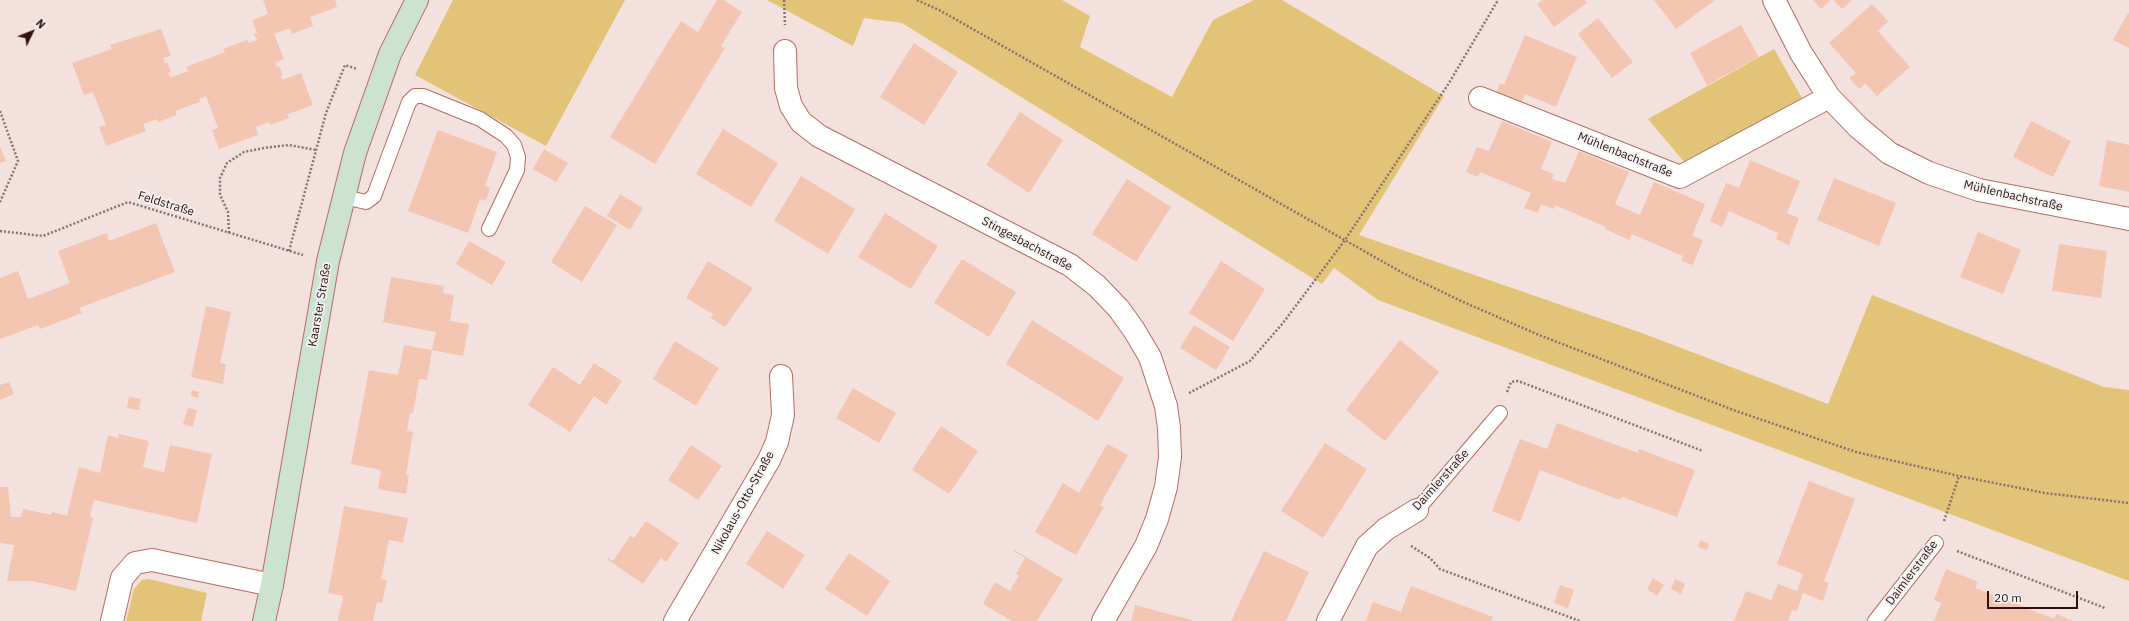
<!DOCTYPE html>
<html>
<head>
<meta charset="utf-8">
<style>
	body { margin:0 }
	#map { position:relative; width:2129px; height:621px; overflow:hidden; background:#f3e1de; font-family:"IBM Plex Sans",sans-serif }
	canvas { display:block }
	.north { position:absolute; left:12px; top:12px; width:40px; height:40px; -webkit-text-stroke:3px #f3f3f3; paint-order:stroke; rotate:47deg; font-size:11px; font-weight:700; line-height:16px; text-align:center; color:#30110e }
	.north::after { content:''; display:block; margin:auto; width:14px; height:18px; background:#30110e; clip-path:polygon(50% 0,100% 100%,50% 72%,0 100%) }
	.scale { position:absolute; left:1987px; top:591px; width:91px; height:18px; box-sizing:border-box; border:2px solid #30110e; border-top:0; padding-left:5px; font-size:12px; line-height:14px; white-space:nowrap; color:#30110e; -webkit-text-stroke:3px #f3f3f3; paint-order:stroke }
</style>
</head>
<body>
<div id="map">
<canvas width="2129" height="621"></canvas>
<div class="north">N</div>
<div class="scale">20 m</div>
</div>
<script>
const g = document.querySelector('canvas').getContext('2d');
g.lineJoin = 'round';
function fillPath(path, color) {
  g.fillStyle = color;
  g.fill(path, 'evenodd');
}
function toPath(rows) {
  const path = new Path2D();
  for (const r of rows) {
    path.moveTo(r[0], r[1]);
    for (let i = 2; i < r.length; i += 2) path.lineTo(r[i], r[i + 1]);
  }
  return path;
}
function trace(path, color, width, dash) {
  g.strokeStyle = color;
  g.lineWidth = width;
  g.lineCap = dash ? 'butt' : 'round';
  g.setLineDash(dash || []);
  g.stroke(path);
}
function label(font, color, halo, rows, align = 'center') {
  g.font = font + ' "IBM Plex Sans",sans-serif';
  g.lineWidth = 3.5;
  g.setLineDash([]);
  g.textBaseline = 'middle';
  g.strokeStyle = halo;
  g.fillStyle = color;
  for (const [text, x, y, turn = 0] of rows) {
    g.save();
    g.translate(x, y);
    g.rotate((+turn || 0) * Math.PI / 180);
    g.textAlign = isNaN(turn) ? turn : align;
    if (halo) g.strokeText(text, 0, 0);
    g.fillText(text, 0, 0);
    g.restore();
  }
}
const green = toPath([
	[453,0,625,0,546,146,415,75],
	[767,0,1062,0,1090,16,1080,47,1172,97,1213,20,1254,0,1282,0,1444,96,1359,235,1642,333,1828,404,1872,295,2104,387,2129,390,2129,581,1378,300,1334,268,1322,284,902,23,864,18,853,46],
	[1774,49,1802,98,1685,163,1648,119],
	[149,579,207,593,201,621,126,621,134,589,142,580]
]);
const building = toPath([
	[263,0,335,0,337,7,310,17,313,26,292,34,290,28,274,34,284,59,275,63,277,67,279,66,283,75,281,76,282,80,301,73,313,105,288,114,289,118,270,125,269,122,256,127,258,135,219,149,212,130,218,128,206,96,199,99,200,102,175,111,177,115,158,122,157,119,143,124,146,131,106,146,99,127,106,125,93,92,84,95,72,63,112,49,110,45,161,29,171,56,163,58,165,63,167,62,171,72,168,73,170,78,188,71,186,67,225,52,223,49,247,40,249,43,257,40,254,34,257,33,252,20,268,14],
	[717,0,724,0,742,12,721,46,725,48,655,164,610,137,681,21,698,32],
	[1543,0,1585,0,1587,3,1554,27,1537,4],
	[1654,0,1715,0,1676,29],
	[1813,0,1831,0,1821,9],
	[1833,0,1852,0,1842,9],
	[1872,4,1888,21,1878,31,1910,67,1877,96,1865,83,1859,89,1849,78,1856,73,1829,43],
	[2128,13,2129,14,2129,48,2113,40],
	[1598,18,1633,62,1612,78,1578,34],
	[1741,25,1759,57,1707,85,1690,53],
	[1525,35,1577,57,1556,107,1525,94,1519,107,1495,96,1500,83,1504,85],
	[914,43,958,72,924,125,880,97],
	[1020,112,1063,140,1029,193,986,165],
	[1502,121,1552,142,1541,169,1554,174,1552,179,1565,183,1579,151,1629,172,1615,204,1640,215,1654,182,1705,204,1692,236,1703,240,1693,265,1681,261,1683,256,1657,245,1632,234,1629,240,1605,229,1606,227,1555,205,1554,209,1541,204,1538,213,1524,208,1531,193,1480,172,1478,177,1466,172,1477,147,1489,151],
	[2031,121,2071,141,2053,177,2013,157],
	[723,129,778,163,751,207,696,174],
	[438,130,497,152,485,186,490,188,486,201,480,199,468,233,408,211],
	[2107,140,2129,145,2129,192,2099,186],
	[0,147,6,161,0,163],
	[544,149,568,163,556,182,533,169],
	[1750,160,1800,181,1787,213,1799,218,1789,245,1776,239,1778,233,1729,211,1722,227,1710,221,1726,183,1739,188],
	[801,176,855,209,828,254,774,221],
	[1834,178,1896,203,1879,246,1817,220],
	[1127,179,1171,207,1136,262,1092,234],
	[620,194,643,208,630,230,607,216],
	[585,206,617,225,582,282,551,262],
	[885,213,938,246,911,289,858,257],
	[156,223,175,272,79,308,82,313,40,329,38,325,0,339,0,278,18,271,28,299,70,283,58,251,107,233,109,241],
	[1978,232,2021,250,2003,294,1960,277],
	[469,241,506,262,492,285,456,264],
	[2059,244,2107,251,2101,298,2052,291],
	[962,259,1016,292,989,337,934,303],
	[708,261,753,288,725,327,711,318,713,314,686,298],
	[1221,261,1265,289,1233,341,1189,313],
	[391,277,444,286,443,293,454,295,450,321,469,324,463,356,432,350,427,380,419,379,413,413,410,413,407,431,413,432,406,475,409,475,406,494,378,489,381,470,351,464,369,370,398,375,404,345,432,350,436,332,383,322],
	[206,306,231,312,220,363,226,364,223,384,191,377],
	[1032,320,1124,378,1098,421,1006,364],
	[1194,325,1230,347,1216,370,1180,348],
	[1400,340,1439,372,1385,441,1346,410],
	[675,341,719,368,707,387,708,390,706,389,696,406,653,379],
	[594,363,622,381,606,405,594,396,570,432,528,405,553,367,580,385],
	[9,382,14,394,0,400,0,385],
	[853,388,896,413,879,443,836,418],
	[192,390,199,392,198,398,191,396],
	[129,397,141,399,139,410,127,408],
	[188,408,197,410,193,427,183,424],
	[1557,423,1638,453,1639,449,1695,470,1677,517,1622,497,1620,500,1540,470,1520,522,1492,511,1520,439,1547,449],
	[941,426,978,451,949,494,912,470],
	[119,434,149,441,143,467,154,470,164,472,170,445,212,454,197,523,94,500,90,516,93,518,76,591,33,581,7,581,14,545,0,543,0,487,8,487,11,517,21,517,23,509,51,515,52,512,67,516,79,467,100,473,108,435,118,438],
	[1325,443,1367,469,1323,538,1281,511],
	[1107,444,1128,455,1100,505,1104,507,1076,555,1035,532,1063,483,1079,493],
	[691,445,722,466,698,500,668,480],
	[1809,481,1855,499,1824,581,1829,583,1823,601,1803,593,1797,611,1792,610,1788,621,1734,621,1746,591,1771,600,1778,584,1797,591,1803,574,1777,564],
	[344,506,408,518,403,543,389,540,381,579,387,580,382,603,377,602,373,621,338,621,343,596,328,593],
	[646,521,679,543,666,562,661,558,643,584,608,560,608,558,613,561,630,536,634,538],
	[767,531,805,555,783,589,746,564],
	[1700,540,1709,544,1707,550,1698,547],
	[1014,550,1063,579,1037,621,1012,621,983,604,995,582,1010,591,1019,575,1016,574,1025,558,1013,551],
	[1264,551,1309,572,1286,621,1231,621],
	[849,553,890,581,867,616,825,589],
	[1946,569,1978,582,1975,588,2055,619,2056,614,2073,621,1934,621,1941,603,1934,600],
	[1653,578,1664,585,1657,596,1647,589],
	[1675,579,1685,584,1681,594,1671,589],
	[1560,585,1574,590,1568,608,1554,603],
	[1411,586,1493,617,1491,621,1366,621,1373,602,1401,612],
	[1135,605,1192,620,1192,621,1131,621]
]);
const path = toPath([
	[784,0,785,25],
	[917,0,941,11,1401,272,1461,301,1539,335,1736,411,1856,452,1959,476,2045,493,2129,503],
	[0,111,18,161,0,202],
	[0,231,43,236,128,202,303,255],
	[229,233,228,212,220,195,220,178,227,163,244,152,264,148,289,145,316,150],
	[289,251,326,113,345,65,357,69],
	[1507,392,1511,382,1518,381,1703,451],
	[1189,393,1250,361,1283,323,1345,240,1449,83,1498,0],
	[1944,521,1959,476],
	[1411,546,1430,558,1440,569,1580,621],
	[1957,551,2105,608]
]);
const lane = toPath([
	[344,197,366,202,374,196,409,102,415,96,423,96,480,119,506,136,514,145,518,157,517,170,489,229],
	[1417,510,1500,413],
	[1875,621,1936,543]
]);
const street = toPath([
	[1774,0,1801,53,1829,97,1858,127,1889,153,1929,173,1979,190,2129,219],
	[785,51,786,88,791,106,801,122,819,136,1070,265,1097,286,1119,309,1134,330,1150,357,1166,406,1169,428,1170,457,1166,487,1157,519,1146,546,1103,621],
	[1480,98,1680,177,1829,97],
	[112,621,122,578,135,563,152,560,272,585],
	[675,621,769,460,777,442,783,415,781,376],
	[1328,621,1367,546,1386,529,1417,510]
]);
const secondary = toPath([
	[264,621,272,585,328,261,355,153,390,54,417,0]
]);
const streetNames = [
	["Mühlenbachstraße",1625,155,22],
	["Mühlenbachstraße",2013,196,13],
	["Feldstraße",166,204,17],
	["Stingesbachstraße",1027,244,28],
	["Kaarster Straße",320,305,-80],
	["Daimlerstraße",1441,480,-48],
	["Nikolaus-Otto-Straße",743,503,-61],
	["Daimlerstraße",1912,573,-53]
];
fillPath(green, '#e2c478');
fillPath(building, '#f2c6b0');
trace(lane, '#b96b61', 16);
trace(street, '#b96b61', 24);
trace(secondary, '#b96b61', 24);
trace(path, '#8a716e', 2.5, [2, 2]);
trace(lane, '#fff', 14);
trace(street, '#fff', 22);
trace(secondary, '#cbe3d0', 22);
label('12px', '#30110e', '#f3f3f3', streetNames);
</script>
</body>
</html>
